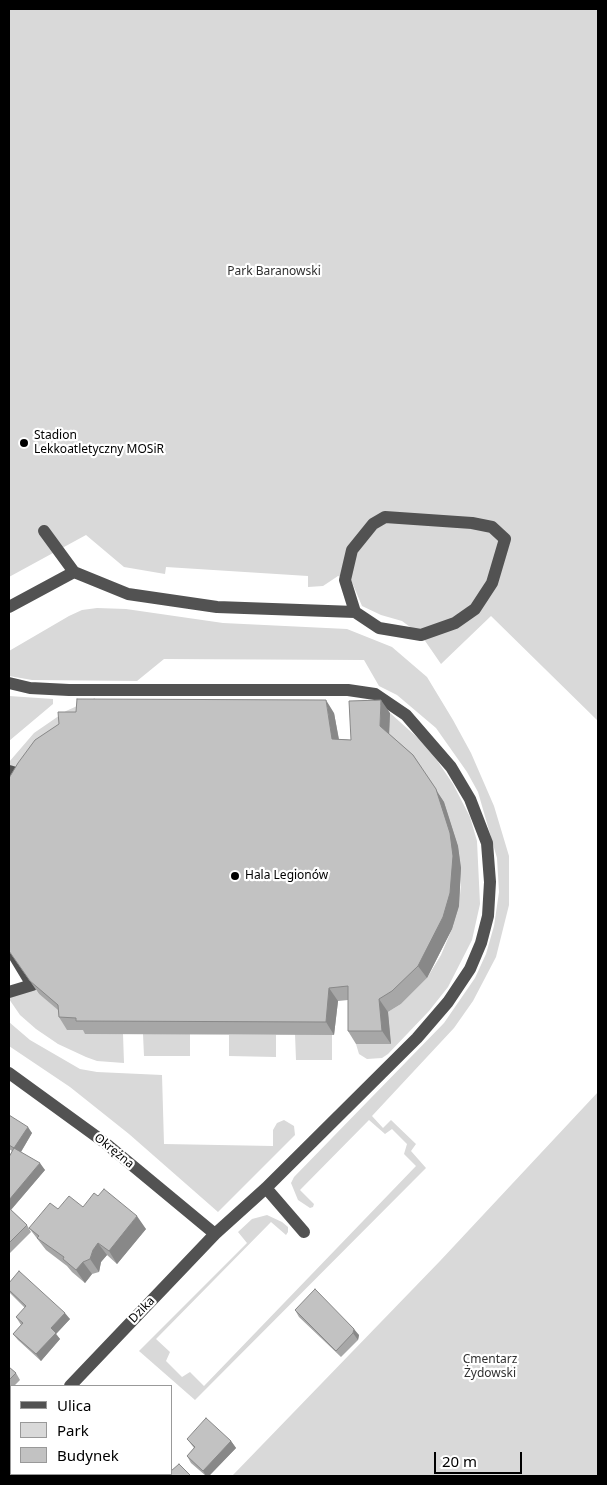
<!DOCTYPE html>
<html>
<head>
<meta charset="utf-8">
<style>
	body { margin:0 }
	#map { position:relative; width:607px; height:1485px; overflow:hidden; background:#fff; font-family:"Noto Sans",sans-serif }
	canvas { display:block }
	.frame { position:absolute; inset:0; border:10px solid #000; pointer-events:none }
	.legend { position:absolute; left:10px; top:1385px; width:162px; height:90px; box-sizing:border-box; background:#fff; border:1px solid #999; margin:0; padding:6px 9px; list-style:none; font-size:15px; color:#000 }
	.legend li { display:flex; align-items:center; gap:10px; height:25px }
	.legend b { width:25px; border:1px solid #999 }
	.scale { position:absolute; left:434px; top:1452px; width:88px; height:22px; box-sizing:border-box; border:2px solid #000; border-top:0; padding-left:6px; font-size:15px; line-height:18px; white-space:nowrap; color:#000; -webkit-text-stroke:4px #fff; paint-order:stroke }
</style>
</head>
<body>
<div id="map">
<canvas width="607" height="1485"></canvas>
<div class="frame"></div>
<ul class="legend">
<li><b style="height:6px;background:#525252"></b>Ulica</li>
<li><b style="height:14px;background:#d9d9d9"></b>Park</li>
<li><b style="height:14px;background:#c2c2c2"></b>Budynek</li>
</ul>
<div class="scale">20 m</div>
</div>
<script>
const g = document.querySelector('canvas').getContext('2d');
g.lineJoin = 'round';
function fillPath(path, color) {
  g.fillStyle = color;
  g.fill(path, 'evenodd');
}
function toPath(rows) {
  const path = new Path2D();
  for (const r of rows) {
    path.moveTo(r[0], r[1]);
    for (let i = 2; i < r.length; i += 2) path.lineTo(r[i], r[i + 1]);
  }
  return path;
}
function trace(path, color, width, dash) {
  g.strokeStyle = color;
  g.lineWidth = width;
  g.lineCap = dash ? 'butt' : 'round';
  g.setLineDash(dash || []);
  g.stroke(path);
}
function label(font, color, halo, rows, align = 'center') {
  g.font = font + ' "Noto Sans",sans-serif';
  g.lineWidth = 4.5;
  g.setLineDash([]);
  g.textBaseline = 'middle';
  g.strokeStyle = halo;
  g.fillStyle = color;
  for (const [text, x, y, turn = 0] of rows) {
    g.save();
    g.translate(x, y);
    g.rotate((+turn || 0) * Math.PI / 180);
    g.textAlign = isNaN(turn) ? turn : align;
    if (halo) g.strokeText(text, 0, 0);
    g.fillText(text, 0, 0);
    g.restore();
  }
}
const green = toPath([
	[9,9,598,9,598,721,491,616,441,664,421,635,402,621,381,615,362,606,351,580,338,576,323,586,308,587,308,576,166,567,165,574,124,567,86,535,9,577],
	[97,608,126,609,223,623,347,629,392,647,427,677,453,720,471,753,494,806,509,856,509,905,496,957,473,1001,454,1028,372,1116,383,1128,391,1120,416,1144,411,1151,426,1168,195,1400,139,1351,247,1243,238,1232,252,1219,267,1215,282,1222,288,1227,288,1232,286,1235,271,1222,156,1339,170,1352,166,1361,182,1377,190,1372,204,1386,416,1166,404,1154,407,1144,392,1129,385,1134,369,1120,300,1190,314,1204,313,1207,310,1208,298,1200,291,1183,294,1177,444,1023,475,978,486,954,494,926,499,892,497,858,478,792,467,772,436,728,397,695,379,686,364,660,164,659,137,681,32,680,9,676,9,651,69,616,82,610],
	[9,696,53,699,53,704,9,741],
	[95,698,94,712,68,736,9,771,9,762,34,733,66,711],
	[390,713,428,747,453,784,470,817,477,841,480,904,472,940,448,987,429,1011,388,1054,382,1058,367,1059,359,1054,356,1044,391,1044,388,1012,401,1004,427,978,441,955,452,929,459,906,461,884,461,868,458,846,444,802,422,768,389,739],
	[32,985,39,994,67,1017,68,1030,85,1030,86,1034,123,1034,124,1063,97,1061,86,1057,58,1044,36,1029,20,1015,9,999,9,992],
	[9,1022,30,1040,80,1069,97,1072,162,1075,164,1144,273,1146,273,1130,277,1123,284,1120,294,1126,295,1135,218,1212,129,1134,70,1087,9,1046],
	[143,1034,190,1034,190,1056,144,1056],
	[295,1034,332,1034,332,1060,296,1060],
	[229,1035,276,1035,276,1057,229,1056],
	[598,1092,598,1476,232,1476,440,1261]
]);
const minor = toPath([
	[44,531,74,572,128,594,217,607,355,612,379,628,421,635,455,623,475,609,492,583,505,539,492,527,472,523,385,517,373,524,352,550,345,580,355,612],
	[9,607,74,572],
	[9,683,30,688,69,690,348,690,375,694,406,715,451,767,470,799,487,843,490,882,488,916,481,943,470,969,448,1002,417,1038,266,1188,215,1234,70,1386],
	[9,771,26,776,9,808],
	[9,947,32,985,9,992],
	[9,1073,104,1142,215,1234],
	[266,1188,304,1232],
	[9,1450,11,1447]
]);
const wall = toPath([
	[334,713,339,739,351,740,390,713,389,734,413,755,444,802,458,846,461,868,459,906,452,929,427,978,401,1004,388,1012,391,1044,356,1044,348,1031,348,1000,338,1001,334,1035,85,1034,83,1030,67,1030,59,1017,58,1010,39,994,9,951],
	[9,1115,32,1133,21,1152,45,1170,11,1210,27,1225,31,1232,9,1254,9,1157,12,1151,9,1149],
	[83,1207,146,1229,117,1264,107,1255,101,1262,99,1272,92,1274,85,1283,72,1272,67,1266,46,1250,29,1228],
	[9,1283,70,1319,56,1334,60,1339,41,1361,18,1340,13,1334,21,1325,16,1317,25,1308,9,1292],
	[295,1310,359,1335,358,1340,341,1357,299,1317],
	[9,1367,16,1373,20,1380,14,1386,11,1386,11,1389,9,1392],
	[187,1439,231,1441,236,1448,209,1476,206,1476,191,1463,187,1456,194,1448]
]);
const shadedWall = toPath([
	[326,700,334,713,341,752,332,739],
	[381,700,390,713,389,739,380,726],
	[425,773,444,802,458,846,461,868,459,906,452,929,427,978,418,966],
	[329,988,338,1001,334,1035,326,1022],
	[379,999,388,1012,391,1044,382,1031],
	[28,1127,32,1133,19,1155,14,1148],
	[40,1163,45,1170,9,1212,9,1200],
	[137,1216,146,1229,117,1264,109,1251],
	[98,1243,107,1255,101,1262,99,1272,90,1259,93,1250],
	[83,1262,92,1274,85,1283,76,1270],
	[65,1313,70,1319,56,1334,60,1339,41,1361,36,1354,51,1328],
	[354,1329,359,1335,358,1340,353,1333],
	[231,1441,236,1448,209,1476,206,1476,203,1471]
]);
const building = toPath([
	[77,699,326,700,332,739,351,740,349,701,381,700,380,726,413,755,436,789,450,833,453,856,450,893,443,917,418,966,392,991,379,999,382,1031,348,1031,348,986,329,988,326,1022,76,1021,76,1018,59,1017,58,1005,30,981,9,951,9,778,18,763,35,740,59,724,58,712,76,712,77,699],
	[9,1115,28,1127,14,1148,9,1145,9,1115],
	[14,1148,40,1163,9,1200,9,1157,14,1148],
	[104,1189,137,1216,109,1251,98,1243,93,1250,90,1259,83,1262,76,1270,63,1259,64,1257,37,1238,39,1236,29,1228,50,1203,58,1209,69,1196,83,1207,94,1193,98,1196,104,1189],
	[9,1208,27,1225,9,1243,9,1208],
	[19,1271,65,1313,51,1328,56,1333,36,1354,13,1334,23,1323,16,1317,26,1306,9,1290,9,1283,19,1271],
	[315,1289,354,1329,353,1333,336,1351,295,1310,315,1289],
	[9,1367,16,1373,9,1380,9,1367],
	[206,1418,231,1441,203,1471,187,1456,195,1447,187,1439,206,1418],
	[179,1464,191,1476,166,1476,169,1474,171,1474,171,1471,179,1464],
	[59,1474,86,1474,88,1476,56,1476,59,1474]
]);
const markers = [
	[24,443,5,"#000"],
	[235,876,5,"#000"]
];
const parkNames = [
	["Park Baranowski",274,272],
	["Cmentarz",490,1360],
	["Żydowski",490,1374]
];
const poiNames = [
	["Stadion",34,436],
	["Lekkoatletyczny MOSiR",34,450],
	["Hala Legionów",245,876]
];
const streetNames = [
	["Okrężna",114,1151,39],
	["Dzika",142,1310,-46]
];
fillPath(green, '#d9d9d9');
trace(minor, '#525252', 12);
fillPath(wall, '#a7a7a7');
fillPath(shadedWall, '#888');
fillPath(building, '#c2c2c2');
trace(building, '#888', 1);
for (const [x, y, r, color] of markers) {
  const dot = new Path2D();
  dot.arc(x, y, r, 0, 2 * Math.PI);
  g.fillStyle = color;
  g.fill(dot);
  trace(dot, '#fff', 2);
}
label('12px', '#303030', '#fff', parkNames);
label('12px', '#000', '#fff', poiNames, 'left');
label('12px', '#000', '#fff', streetNames);
</script>
</body>
</html>
